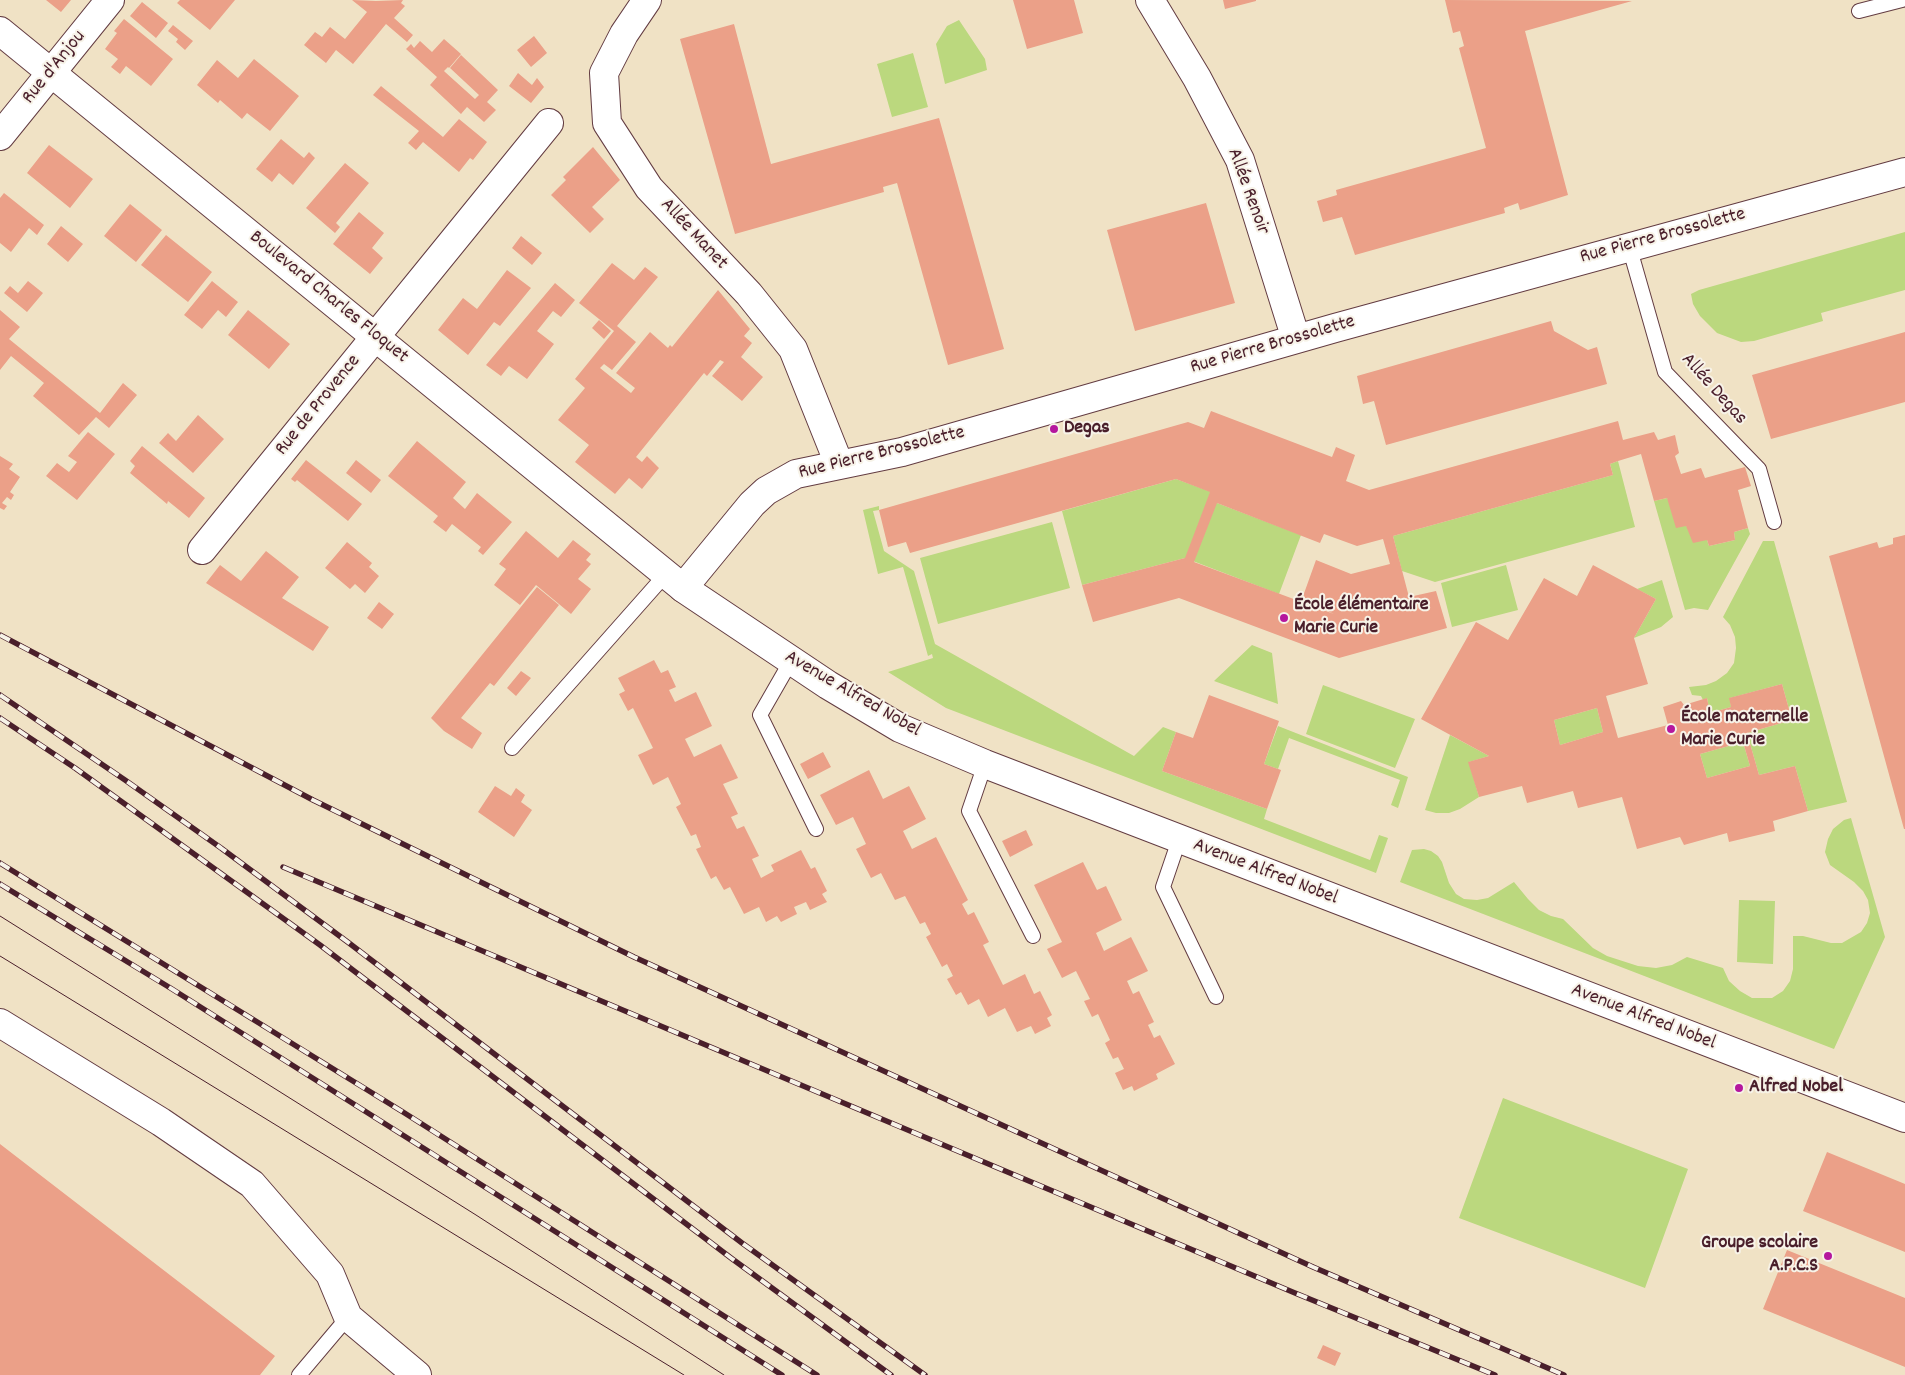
<!DOCTYPE html>
<html>
<head>
<meta charset="utf-8">
<style>
	body { margin:0 }
	canvas { display:block; background:#f0e2c5 }
</style>
</head>
<body>
<canvas width="1905" height="1375"></canvas>
<script>
const g = document.querySelector('canvas').getContext('2d');
g.lineJoin = 'round';
function fillPath(path, color) {
  g.fillStyle = color;
  g.fill(path, 'evenodd');
}
function toPath(rows) {
  const path = new Path2D();
  for (const r of rows) {
    path.moveTo(r[0], r[1]);
    for (let i = 2; i < r.length; i += 2) path.lineTo(r[i], r[i + 1]);
  }
  return path;
}
function trace(path, color, width, dash) {
  g.strokeStyle = color;
  g.lineWidth = width;
  g.lineCap = dash ? 'butt' : 'round';
  g.setLineDash(dash || []);
  g.stroke(path);
}
function label(font, color, halo, rows, align = 'center') {
  g.font = font + ' Dekko,sans-serif';
  g.lineWidth = 4;
  g.setLineDash([]);
  g.textBaseline = 'middle';
  g.strokeStyle = halo;
  g.fillStyle = color;
  for (const [text, x, y, turn = 0] of rows) {
    g.save();
    g.translate(x, y);
    g.rotate((+turn || 0) * Math.PI / 180);
    g.textAlign = isNaN(turn) ? turn : align;
    if (halo) g.strokeText(text, 0, 0);
    g.fillText(text, 0, 0);
    g.restore();
  }
}
const green = toPath([
	[959,20,985,59,987,70,945,84,936,44,947,26],
	[913,53,928,107,892,117,877,64],
	[1905,232,1905,290,1821,313,1823,321,1754,341,1741,342,1717,333,1700,316,1693,304,1691,294,1699,290],
	[1618,461,1635,527,1435,582,1402,571,1393,536,1613,475,1610,464],
	[1176,479,1220,495,1217,503,1301,535,1279,594,1185,558,1082,585,1062,511],
	[1667,498,1686,526,1707,540,1709,546,1735,540,1734,532,1748,528,1750,534,1708,610,1694,608,1685,610,1654,501],
	[879,506,879,510,873,511,884,551,914,571,935,644,1134,756,1163,727,1176,732,1162,771,1267,809,1264,819,1370,860,1379,835,1388,838,1376,873,946,708,888,672,933,658,932,654,928,656,903,567,878,574,863,510],
	[1052,522,1070,588,938,624,920,558],
	[1763,541,1774,541,1847,802,1808,811,1795,766,1759,775,1747,733,1792,720,1782,684,1730,698,1731,707,1710,713,1707,698,1703,700,1701,696,1692,695,1689,687,1706,685,1716,681,1727,673,1734,663,1736,648,1735,637,1730,625,1723,617],
	[1506,565,1518,610,1452,627,1441,583],
	[1662,580,1673,617,1661,627,1634,638,1656,599,1637,589],
	[1252,645,1272,653,1278,704,1214,681],
	[1323,685,1415,719,1395,768,1306,734],
	[1597,708,1603,732,1560,745,1554,720],
	[1278,726,1408,777,1398,808,1391,805,1400,780,1289,738,1278,769,1264,764],
	[1450,735,1489,756,1469,762,1479,797,1460,809,1449,813,1436,813,1425,810],
	[1743,742,1750,766,1707,778,1700,754],
	[1851,818,1885,937,1834,1049,1400,882,1412,850,1424,849,1431,851,1438,856,1442,862,1449,883,1456,894,1464,899,1477,900,1488,898,1514,882,1528,899,1539,910,1551,916,1563,919,1593,948,1607,956,1638,966,1656,968,1672,965,1687,957,1723,968,1729,981,1740,991,1752,998,1772,998,1783,991,1790,981,1793,969,1793,936,1803,936,1831,943,1842,943,1861,932,1867,923,1870,913,1868,900,1863,891,1854,882,1830,865,1825,852,1828,839,1833,829,1844,820],
	[1739,900,1775,901,1773,964,1737,962],
	[1503,1098,1688,1169,1645,1288,1459,1218]
]);
const building = toPath([
	[46,0,71,0,61,12],
	[180,0,235,0,210,30,177,3],
	[352,0,376,1,403,0,401,3,405,6,394,18,413,35,407,42,386,24,353,64,336,50,326,63,304,45,315,32,322,37,330,27,345,39,367,12],
	[1013,0,1074,0,1083,33,1027,49],
	[1223,0,1256,0,1256,1,1225,9],
	[1445,0,1632,1,1525,31,1568,195,1520,210,1518,203,1504,208,1505,213,1355,255,1342,217,1323,222,1317,201,1337,195,1336,190,1486,148,1459,48,1464,46,1460,31,1453,33],
	[142,2,168,23,156,38,130,16],
	[124,19,173,59,151,86,126,66,120,74,111,67,118,59,105,49,117,33,114,31],
	[734,24,771,164,939,118,1004,349,948,365,897,183,883,187,884,192,735,234,680,39],
	[173,25,193,41,185,50,176,42,178,39,168,31],
	[534,36,547,53,531,67,517,50],
	[444,39,461,54,449,68,448,67,444,71,445,72,475,99,479,95,450,68,461,55,498,90,487,102,496,110,484,122,467,107,461,114,430,85,437,77,406,49,411,44,414,48,420,41,432,52],
	[254,59,299,96,270,131,247,113,242,119,220,100,218,103,197,85,217,60,238,78],
	[518,73,532,85,537,78,544,87,531,103,509,86],
	[381,86,443,137,459,119,487,142,473,160,470,158,459,172,423,142,416,150,408,143,419,131,373,95],
	[281,139,304,158,309,152,315,158,293,185,279,173,272,182,256,169],
	[49,145,93,179,70,208,27,173],
	[593,147,620,180,592,207,604,219,590,233,551,195,566,180,563,177],
	[345,163,369,183,336,223,340,227,335,233,306,208],
	[4,193,44,225,37,235,29,228,11,252,0,243,0,198],
	[1206,203,1235,303,1135,331,1107,230],
	[130,204,162,230,136,262,104,236],
	[359,212,384,233,372,248,383,258,370,274,333,244],
	[61,226,83,244,68,262,47,244],
	[166,235,212,272,188,302,141,265],
	[521,236,542,253,532,265,512,248],
	[612,263,634,280,645,267,658,277,617,326,636,342,612,370,604,364,600,368,631,393,635,388,616,373,650,332,668,348,670,345,672,347,718,290,750,329,744,336,752,343,741,357,763,377,742,401,712,376,724,362,720,360,707,376,704,373,636,457,642,462,647,456,659,468,642,489,629,478,615,494,575,462,589,445,558,420,585,388,575,379,614,331,579,303],
	[507,270,531,288,500,326,494,322,468,355,438,330,463,298,477,309],
	[28,281,43,293,27,312,4,293,10,286,18,293],
	[212,281,238,302,226,317,218,310,202,329,184,315],
	[555,283,575,300,561,317,553,311,537,331,554,344,527,379,509,366,501,376,486,365],
	[0,310,20,327,9,339,100,413,123,383,137,395,109,428,96,417,79,435,33,396,44,383,11,356,0,370],
	[248,310,290,344,269,369,228,335],
	[599,320,611,331,604,339,592,328],
	[1551,321,1554,331,1588,350,1597,347,1607,384,1386,445,1374,401,1363,404,1357,376],
	[1905,332,1905,402,1771,439,1752,375],
	[1211,411,1332,457,1336,447,1355,455,1346,481,1369,490,1618,421,1623,440,1654,432,1658,440,1675,435,1679,453,1675,456,1681,474,1701,468,1705,478,1745,467,1751,486,1738,490,1748,528,1734,532,1735,540,1709,546,1707,540,1693,543,1686,526,1676,528,1667,498,1654,501,1641,454,1618,461,1610,464,1613,475,1393,536,1409,597,1436,591,1447,628,1339,658,1179,598,1093,622,1082,585,1185,558,1210,492,1176,479,910,553,906,542,888,547,879,510,1188,422,1204,428],
	[1217,503,1320,543,1324,534,1357,546,1383,539,1390,564,1351,574,1316,560,1302,599,1334,614,1194,562],
	[198,415,224,439,193,473,159,443,168,433,176,441],
	[88,432,115,454,77,500,46,476,57,463,69,472,77,462,68,456],
	[417,441,466,482,453,498,465,509,477,493,512,522,483,555,478,551,481,547,452,524,446,532,433,522,438,516,388,476],
	[142,446,205,498,189,518,168,501,167,504,130,473,135,466,130,461],
	[0,456,13,464,9,469,20,477,10,492,14,495,11,500,7,497,2,503,7,506,4,510,0,508],
	[306,460,362,504,348,521,297,480,295,482,291,479],
	[356,460,381,480,371,493,346,473],
	[526,531,558,558,573,540,591,554,586,560,591,564,578,579,591,589,571,614,536,585,520,605,494,585,506,569,499,564],
	[1905,535,1905,829,1904,829,1829,556,1877,542,1879,548,1893,544,1893,538],
	[347,542,372,563,369,567,379,576,365,593,355,584,350,589,325,568],
	[266,551,299,577,282,598,329,627,313,651,206,583,220,565,241,581],
	[1593,565,1656,599,1634,638,1648,684,1606,696,1618,738,1668,725,1663,707,1681,701,1684,705,1707,698,1710,713,1731,707,1729,698,1782,684,1792,720,1747,733,1759,775,1795,766,1808,811,1773,821,1775,831,1729,842,1727,833,1684,845,1680,837,1637,849,1622,797,1578,808,1573,791,1527,803,1522,786,1479,797,1468,762,1489,756,1421,719,1476,622,1508,640,1544,578,1577,596],
	[1597,708,1603,732,1560,745,1554,720],
	[1743,742,1750,766,1707,778,1700,754],
	[537,587,559,605,494,686,490,683,461,718,482,733,472,749,444,731,431,718],
	[379,602,394,614,382,629,367,618],
	[654,660,661,673,668,670,676,687,669,690,675,702,696,692,712,726,685,739,694,757,721,744,738,778,723,784,738,814,731,817,737,829,744,826,759,856,752,859,761,878,774,871,771,865,801,850,811,869,815,867,827,891,822,894,827,902,810,910,806,902,794,907,797,914,781,922,777,916,766,922,759,907,744,914,730,887,724,890,716,876,711,879,696,849,701,847,696,834,691,836,676,807,681,804,668,777,653,785,638,755,653,748,633,708,628,711,619,694,625,691,618,678],
	[521,671,531,678,516,696,507,688],
	[1209,695,1279,721,1264,764,1281,770,1267,809,1162,771,1176,732,1193,738],
	[823,752,831,767,808,779,800,764],
	[869,770,883,799,909,786,926,819,903,831,912,849,936,837,968,900,962,904,968,915,974,912,989,942,983,945,1003,985,1025,974,1034,994,1040,991,1052,1015,1047,1018,1051,1026,1035,1034,1031,1026,1017,1032,1005,1008,988,1017,979,999,968,1005,961,992,956,995,947,979,953,976,947,964,942,967,926,937,931,934,925,922,920,924,905,896,895,900,881,873,871,878,856,849,866,844,853,817,836,825,820,795],
	[495,786,511,796,516,788,525,795,521,802,532,810,514,837,478,812],
	[1026,830,1033,845,1010,857,1002,841],
	[1083,862,1097,890,1106,886,1122,920,1096,933,1104,951,1131,937,1148,971,1127,981,1133,994,1139,991,1154,1022,1148,1025,1154,1038,1160,1035,1175,1064,1156,1074,1158,1079,1134,1091,1132,1086,1123,1090,1115,1073,1124,1069,1118,1057,1113,1059,1105,1043,1110,1040,1098,1014,1092,1017,1084,1001,1090,999,1076,971,1062,978,1047,949,1062,942,1034,885],
	[0,1144,275,1356,260,1375,0,1375],
	[1827,1152,1905,1184,1905,1252,1803,1211],
	[1787,1250,1905,1298,1905,1367,1763,1309],
	[1323,1345,1341,1353,1335,1366,1317,1358]
]);
const service = toPath([
	[1859,11,1902,0],
	[1629,246,1665,372,1759,469,1774,522],
	[791,661,760,715,816,829],
	[512,748,666,574],
	[985,764,969,811,1033,936],
	[1179,840,1163,887,1216,997],
	[299,1375,348,1317]
]);
const minor = toPath([
	[647,0,624,34,604,73,607,123,649,188,749,294,793,349,839,464],
	[1150,0,1197,78,1240,160,1296,339],
	[0,136,110,0],
	[202,550,549,123],
	[683,588,752,504,766,491,796,474,902,452,1335,328,1905,172],
	[0,1023,161,1122,252,1184,330,1274,348,1317,417,1375]
]);
const tertiary = toPath([
	[0,31,683,588,828,685,900,728,985,764,1905,1118]
]);
const tram = toPath([
	[0,916,476,1215,724,1375],
	[0,956,684,1375]
]);
const rail = toPath([
	[0,635,313,800,634,957,1313,1267,1564,1375],
	[0,695,125,780,221,848,349,943,742,1243,925,1375],
	[0,718,75,768,320,945,731,1258,891,1375],
	[0,863,403,1112,817,1375],
	[283,867,1295,1293,1495,1375],
	[0,884,172,989,782,1375]
]);
const markers = [
	[1054,429,5,"#b5179e"],
	[1284,618,5,"#b5179e"],
	[1671,729,5,"#b5179e"],
	[1739,1088,5,"#b5179e"],
	[1828,1256,5,"#b5179e"]
];
const streetNames = [
	["Rue d'Anjou",55,68,-51],
	["Allée Renoir",1247,192,70],
	["Allée Manet",693,235,47],
	["Rue Pierre Brossolette",1663,237,-15],
	["Boulevard Charles Floquet",328,298,39],
	["Rue Pierre Brossolette",1273,346,-16],
	["Allée Degas",1713,390,48],
	["Rue de Provence",319,406,-51],
	["Rue Pierre Brossolette",882,454,-14],
	["Avenue Alfred Nobel",852,695,30],
	["Avenue Alfred Nobel",1265,873,21],
	["Avenue Alfred Nobel",1643,1018,21]
];
const poiNames = [
	["Degas",1064,429],
	["École élémentaire",1294,606],
	["Marie Curie",1294,629],
	["École maternelle",1681,718],
	["Marie Curie",1681,741],
	["Alfred Nobel",1749,1088],
	["Groupe scolaire",1818,1244,"right"],
	["A.P.C.S",1818,1267,"right"]
];
fillPath(green, '#bbd87e');
fillPath(building, '#eba088');
trace(service, '#633c42', 16);
trace(minor, '#633c42', 30);
trace(tertiary, '#633c42', 30);
trace(service, '#fff', 14);
trace(minor, '#fff', 28);
trace(tertiary, '#fff', 28);
trace(tram, '#4a1f2b', 1);
trace(rail, '#4a1f2b', 5.5);
trace(rail, '#f7f3e8', 4, [11]);
for (const [x, y, r, color] of markers) {
  const dot = new Path2D();
  dot.arc(x, y, r, 0, 2 * Math.PI);
  g.fillStyle = color;
  g.fill(dot);
  trace(dot, '#f7f3e8', 2);
}
label('20px', '#4a1f2b', '#f7f3e8', streetNames);
label('bold 20px', '#4a1f2b', '#f7f3e8', poiNames, 'left');
</script>
</body>
</html>
